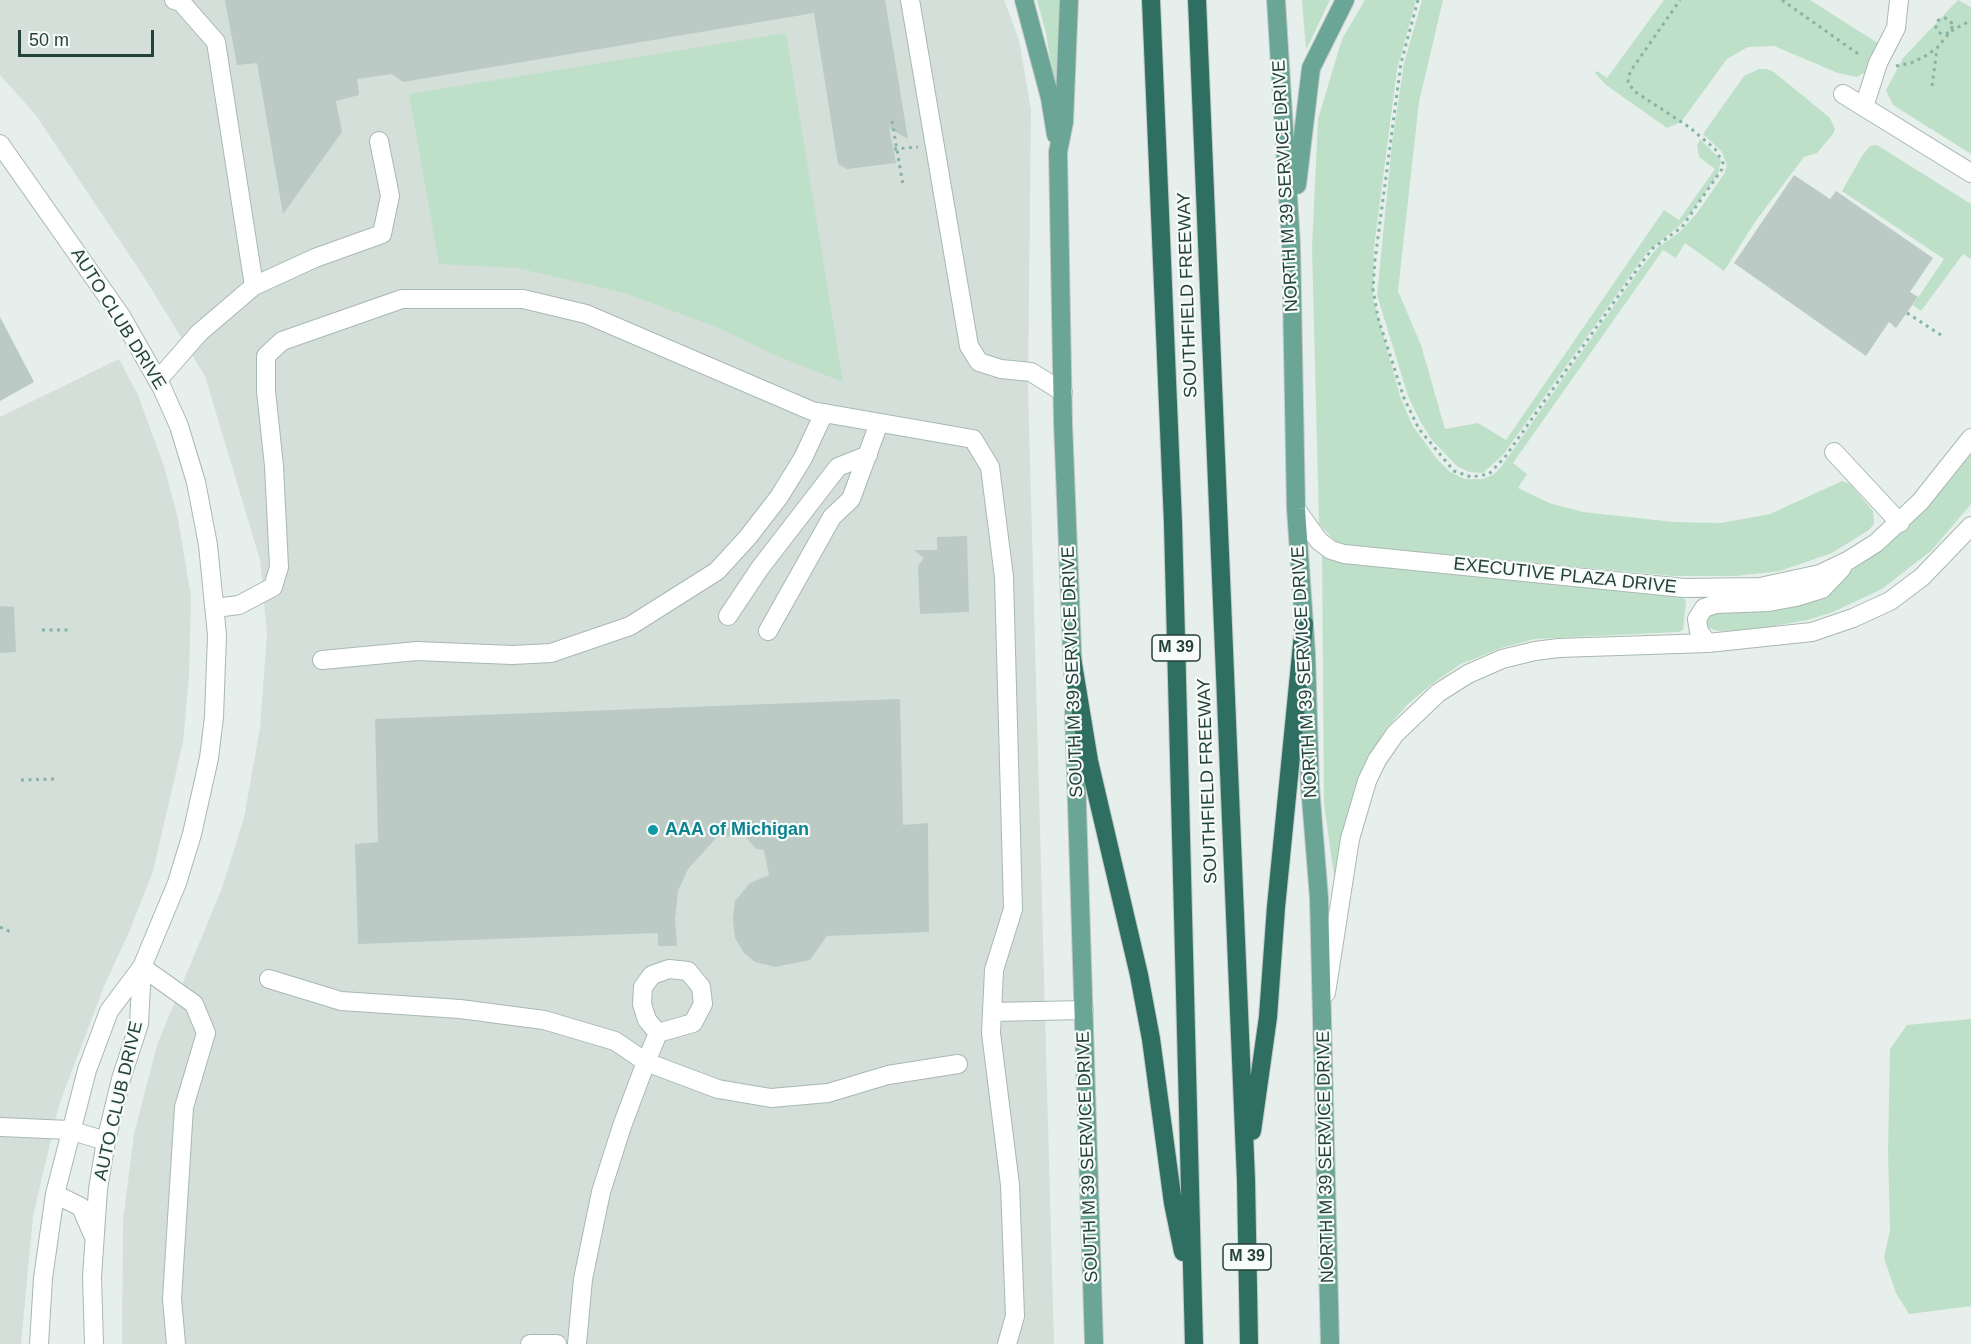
<!DOCTYPE html>
<html>
<head>
<meta charset="utf-8">
<style>
	body { margin:0 }
	#map { position:relative; width:1971px; height:1344px; overflow:hidden; background:#e6efeb; font-family:Arial,sans-serif }
	canvas { display:block }
	.scale { position:absolute; left:18px; top:30px; width:136px; height:27px; box-sizing:border-box; border:3px solid #24423a; border-top:0; padding-left:8px; font-size:18px; line-height:21px; white-space:nowrap; color:#24423a; -webkit-text-stroke:4px #f7fbf9; paint-order:stroke }
</style>
</head>
<body>
<div id="map">
<canvas width="1971" height="1344"></canvas>
<div class="scale">50 m</div>
</div>
<script>
const g = document.querySelector('canvas').getContext('2d');
g.lineJoin = 'round';
function fillPath(path, color) {
  g.fillStyle = color;
  g.fill(path, 'evenodd');
}
function toPath(rows) {
  const path = new Path2D();
  for (const r of rows) {
    if (r.length === 3) {
      path.moveTo(r[0] + r[2], r[1]);
      path.arc(r[0], r[1], r[2], 0, 2 * Math.PI);
      continue;
    }
    path.moveTo(r[0], r[1]);
    for (let i = 2; i < r.length; i += 2) path.lineTo(r[i], r[i + 1]);
  }
  return path;
}
function trace(path, color, width, dash) {
  g.strokeStyle = color;
  g.lineWidth = width;
  g.lineCap = dash ? 'butt' : 'round';
  g.setLineDash(dash || []);
  g.stroke(path);
}
function label(font, color, halo, rows, align = 'center') {
  g.font = font + ' Arial,sans-serif';
  g.lineWidth = 4.5;
  g.setLineDash([]);
  g.textBaseline = 'middle';
  g.strokeStyle = halo;
  g.fillStyle = color;
  for (const [text, x, y, turn = 0] of rows) {
    g.save();
    g.translate(x, y);
    g.rotate((+turn || 0) * Math.PI / 180);
    g.textAlign = isNaN(turn) ? turn : align;
    if (halo) g.strokeText(text, 0, 0);
    g.fillText(text, 0, 0);
    g.restore();
  }
}
const built = toPath([
	[0,0,1004,0,1019,40,1031,110,1028,388,1054,1344,122,1344,123,1220,134,1134,157,1045,222,888,244,818,260,728,267,634,260,560,205,376,144,277,35,114,0,75],
	[119,359,138,395,165,469,178,519,191,596,189,678,183,742,153,871,130,930,105,984,59,1105,33,1216,21,1344,0,1344,0,417]
]);
const green = toPath([
	[1037,0,1064,0,1058,111,1046,33],
	[1302,0,1330,0,1306,50],
	[1365,0,1416,0,1397,70,1374,248,1373,299,1400,396,1412,425,1437,459,1450,472,1465,479,1483,479,1493,475,1501,467,1640,269,1658,247,1680,232,1697,213,1724,174,1727,166,1722,152,1703,134,1744,76,1759,69,1767,69,1774,72,1830,118,1835,129,1833,134,1817,153,1804,157,1755,222,1724,271,1685,243,1676,258,1663,250,1513,463,1527,474,1518,488,1549,503,1583,512,1674,522,1721,523,1770,514,1842,481,1850,484,1873,511,1874,524,1869,530,1832,553,1780,571,1736,576,1673,576,1346,545,1335,541,1319,524,1312,247,1318,119,1342,39],
	[1422,0,1443,0,1419,102,1398,291,1421,345,1445,429,1478,423,1506,440,1664,210,1679,220,1715,169,1699,157,1697,146,1700,139,1721,160,1718,174,1691,213,1680,225,1647,252,1503,455,1483,473,1469,472,1457,466,1432,440,1420,421,1408,396,1377,295,1392,143,1404,63],
	[1664,0,1810,0,1884,47,1871,69,1857,77,1838,73,1774,46,1748,47,1727,59,1681,122,1667,128,1606,85,1595,73,1597,71,1607,78],
	[1958,0,1971,7,1971,154,1893,105,1886,90,1903,58],
	[786,33,843,382,777,356,714,326,624,293,517,268,439,264,409,94],
	[1877,145,1971,204,1971,259,1963,254,1921,311,1913,305,1944,259,1842,191,1862,156,1870,146],
	[1971,451,1971,504,1932,550,1882,589,1833,612,1808,620,1751,630,1719,631,1709,628,1706,619,1710,612,1835,584,1880,549],
	[1322,550,1682,597,1686,601,1683,630,1678,632,1535,639,1501,648,1461,664,1432,684,1408,704,1386,729,1368,757,1358,781,1336,890,1324,804],
	[1971,1019,1971,1306,1909,1314,1896,1293,1884,1258,1890,1230,1888,1151,1890,1049,1907,1025]
]);
const building = toPath([
	[225,0,885,0,908,139,889,128,896,163,847,169,838,164,814,13,403,82,392,74,357,79,359,95,336,101,342,132,283,214,257,63,237,65],
	[1794,175,1830,199,1836,191,1933,258,1910,292,1918,297,1896,328,1889,322,1866,356,1734,263],
	[0,317,34,382,0,401],
	[967,536,969,612,920,614,918,566,924,558,914,550,937,550,937,537],
	[0,606,14,607,16,652,0,653],
	[900,699,903,825,928,823,929,932,827,936,810,960,775,967,755,962,744,953,735,938,733,919,735,901,750,883,769,875,764,850,756,849,745,836,717,837,688,869,678,891,675,920,677,946,658,946,658,933,358,944,355,844,378,842,375,719]
]);
const path = toPath([
	[1418,0,1401,63,1375,260,1373,289,1378,318,1404,398,1419,429,1454,471,1471,477,1489,474,1505,457,1643,261,1653,248,1682,227,1722,169,1723,163,1715,149,1689,127,1634,91,1628,82,1630,72,1680,0],
	[1782,0,1861,56],
	[1944,26,8],
	[1896,66,1911,63,1924,57,1937,48,1950,32,1971,20],
	[1932,86,1937,49],
	[892,121,903,185],
	[894,149,918,147],
	[1907,313,1944,337],
	[42,630,69,630],
	[21,780,54,779],
	[0,927,11,932]
]);
const minor = toPath([
	[174,0,181,2,216,42,254,286],
	[910,0,969,346,979,362,1001,369,1031,372,1063,392],
	[1843,94,1971,173],
	[1864,107,1878,63,1896,28,1899,0],
	[0,144,121,316,162,388,179,426,196,482,208,545,217,635,214,717,209,758,192,834,177,883,142,967,109,1011,87,1070,55,1194,43,1278,39,1344],
	[158,380,199,333,254,286,315,258,382,234,390,196,379,141],
	[1834,452,1900,523],
	[1296,509,1319,541,1331,550,1344,554,1684,588,1760,587,1820,574,1849,560,1876,543,1920,502,1971,438],
	[215,608,239,605,273,587,279,567,274,466,266,391,266,356,282,341,402,299,523,299,586,314,812,411,973,439,990,467,1004,577,1013,909,994,970,991,1033,1010,1185,1015,1316,1007,1344],
	[728,616,760,568,838,467,868,455],
	[768,631,832,517,851,499,879,423],
	[1708,643,1699,632,1697,619,1704,608,1716,604,1769,602,1796,597,1822,589,1842,568],
	[322,660,417,651,512,655,551,653,630,626,717,571,748,537,779,497,803,458,824,413],
	[142,967,194,1004,206,1033,184,1107,172,1299,176,1344],
	[269,979,341,1001,460,1009,544,1020,615,1041,646,1062,658,1033,693,1023,703,1004,701,987,688,971,669,969,652,975,643,987,642,1004,647,1020,658,1033],
	[1326,993,1350,839,1367,781,1377,760,1395,734,1438,693,1468,674,1502,659,1535,651,1559,648,1708,643,1812,632,1853,618,1890,601,1922,577,1971,526],
	[992,1012,1084,1010],
	[0,1127,69,1130,106,1141],
	[55,1194,81,1207,93,1235],
	[94,1344,92,1277,98,1189,106,1141,121,1079,139,1024,142,967],
	[530,1344,557,1344],
	[577,1344,583,1279,601,1192,622,1126,646,1062,718,1089,771,1098,828,1093,888,1075,958,1064]
]);
const major = toPath([
	[1024,0,1050,98,1056,135],
	[1069,0,1064,122,1058,152,1063,423,1073,674],
	[1276,0,1291,244,1296,509,1306,653,1310,786,1319,898,1330,1344],
	[1297,185,1311,68,1345,0],
	[1074,710,1094,1344]
]);
const highway = toPath([
	[1151,0,1173,523,1194,1344],
	[1197,0,1246,1180,1249,1344],
	[1072,658,1089,761,1139,975,1151,1039,1173,1203,1183,1252],
	[1252,1131,1268,1017,1276,907,1304,624]
]);
const markers = [
	[653,830,6,"#0f9aa8"]
];
const shields = [
	[1176,648,48],
	[1247,1257,48]
];
const shieldNames = [
	["M 39",1176,648],
	["M 39",1247,1257]
];
const streetNames = [
	["NORTH M 39 SERVICE DRIVE",1286,186,-93],
	["SOUTHFIELD FREEWAY",1188,295,-92],
	["AUTO CLUB DRIVE",118,319,58],
	["EXECUTIVE PLAZA DRIVE",1565,576,6],
	["SOUTH M 39 SERVICE DRIVE",1073,672,-92],
	["NORTH M 39 SERVICE DRIVE",1305,672,-93],
	["SOUTHFIELD FREEWAY",1208,781,-92],
	["AUTO CLUB DRIVE",119,1101,-77],
	["SOUTH M 39 SERVICE DRIVE",1088,1157,-92],
	["NORTH M 39 SERVICE DRIVE",1326,1157,-91]
];
const cultureNames = [
	["AAA of Michigan",665,830]
];
fillPath(built, '#d4dfda');
fillPath(green, '#bfe0c8');
fillPath(building, '#bbcac4');
trace(minor, '#a8b8b2', 20);
trace(major, '#c2cac8', 20);
trace(highway, '#c2cac8', 20);
trace(path, '#86b3a5', 3, [3, 4.5]);
trace(minor, '#fff', 18);
trace(major, '#6aa596', 18);
trace(highway, '#2f6f62', 18);
for (const [x, y, r, color] of markers) {
  const dot = new Path2D();
  dot.arc(x, y, r, 0, 2 * Math.PI);
  g.fillStyle = color;
  g.fill(dot);
  trace(dot, '#f7fbf9', 2);
}
for (const [x, y, w] of shields) {
  const box = new Path2D();
  box.roundRect(x - w / 2, y - 13, w, 26, 4.5);
  g.fillStyle = '#f7fbf9';
  g.fill(box);
  trace(box, '#24423a', 1.5);
}
label('bold 16px', '#24423a', null, shieldNames);
label('18px', '#24423a', '#f7fbf9', streetNames);
label('bold 18px', '#0d838f', '#f7fbf9', cultureNames, 'left');
</script>
</body>
</html>
